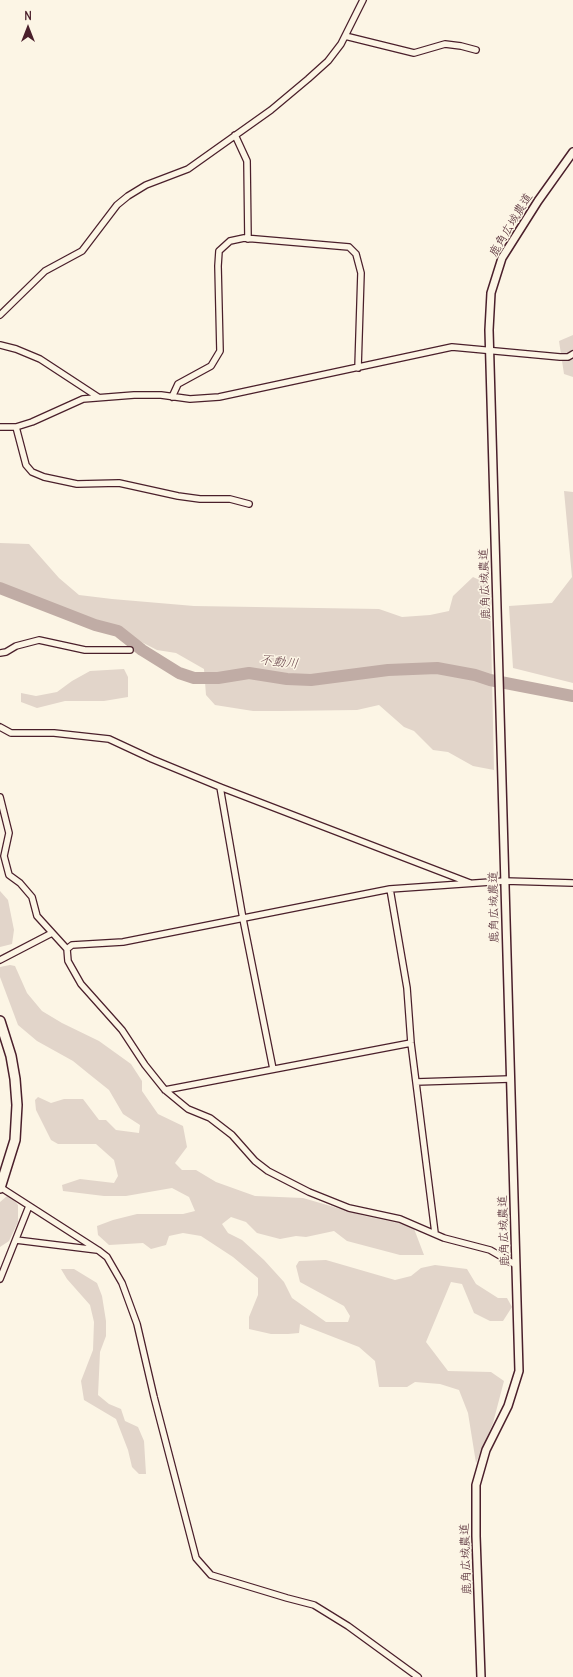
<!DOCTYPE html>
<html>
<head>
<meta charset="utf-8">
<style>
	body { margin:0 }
	#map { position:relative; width:573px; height:1677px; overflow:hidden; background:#fcf5e5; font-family:Delius,sans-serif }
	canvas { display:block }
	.north { position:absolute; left:8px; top:8px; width:40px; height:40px; -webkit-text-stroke:3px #fcf5e5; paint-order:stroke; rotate:0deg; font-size:11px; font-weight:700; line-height:16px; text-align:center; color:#4a1f2b }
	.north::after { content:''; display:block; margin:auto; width:14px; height:18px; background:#4a1f2b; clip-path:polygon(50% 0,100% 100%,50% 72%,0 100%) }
</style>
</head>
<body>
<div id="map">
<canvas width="573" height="1677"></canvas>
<div class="north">N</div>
</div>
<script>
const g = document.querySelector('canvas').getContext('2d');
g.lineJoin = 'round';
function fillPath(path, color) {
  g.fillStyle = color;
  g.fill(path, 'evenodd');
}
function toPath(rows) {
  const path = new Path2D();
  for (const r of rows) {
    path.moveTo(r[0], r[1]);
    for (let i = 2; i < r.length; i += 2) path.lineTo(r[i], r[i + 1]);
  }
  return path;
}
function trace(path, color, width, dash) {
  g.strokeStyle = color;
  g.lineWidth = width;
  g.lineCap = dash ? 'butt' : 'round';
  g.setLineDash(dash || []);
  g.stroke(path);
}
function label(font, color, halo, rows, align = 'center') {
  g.font = font + ' Delius,"Klee One",sans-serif';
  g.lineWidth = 3;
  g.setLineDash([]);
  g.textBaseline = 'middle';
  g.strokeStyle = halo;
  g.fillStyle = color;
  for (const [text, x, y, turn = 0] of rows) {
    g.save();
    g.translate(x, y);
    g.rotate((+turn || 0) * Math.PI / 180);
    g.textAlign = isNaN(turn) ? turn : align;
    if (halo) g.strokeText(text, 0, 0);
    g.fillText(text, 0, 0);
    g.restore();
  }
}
const green = toPath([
	[573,335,573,377,564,374,559,341],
	[564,491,573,492,573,683,513,668,509,606,552,603,572,577],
	[0,543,29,544,59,578,79,595,112,599,194,606,379,609,402,617,430,615,449,611,453,596,473,577,490,585,494,770,473,766,448,752,433,750,414,731,404,727,379,705,357,710,281,711,253,711,215,705,206,695,204,669,176,653,157,650,122,632,0,585],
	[124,669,128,677,128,697,104,701,65,701,37,708,21,702,21,693,36,696,57,692,72,681,90,671],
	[0,891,8,900,14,930,12,944,0,947],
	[10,965,15,966,27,993,42,1011,62,1023,99,1041,131,1064,142,1081,142,1091,158,1114,183,1126,187,1147,175,1163,182,1170,196,1170,216,1182,255,1196,303,1198,365,1216,413,1226,424,1255,400,1255,347,1241,334,1231,306,1237,296,1236,280,1239,257,1233,246,1222,231,1217,222,1224,228,1233,242,1240,264,1260,284,1282,292,1298,326,1322,348,1322,350,1316,344,1306,300,1282,296,1266,299,1261,326,1260,395,1280,411,1276,421,1268,435,1265,467,1269,476,1284,498,1298,507,1298,512,1307,503,1321,490,1321,474,1313,462,1284,451,1282,426,1342,448,1371,491,1372,504,1381,493,1423,476,1463,468,1413,459,1390,440,1384,415,1382,407,1387,379,1387,375,1361,359,1347,300,1324,299,1333,288,1334,271,1334,249,1329,249,1317,258,1295,258,1278,233,1257,201,1236,183,1233,169,1236,166,1245,151,1249,143,1243,109,1245,98,1235,97,1226,113,1220,137,1214,183,1214,195,1211,189,1197,172,1188,126,1196,104,1196,63,1191,62,1185,80,1179,114,1183,118,1176,114,1160,96,1144,58,1144,51,1140,36,1110,35,1100,38,1097,51,1103,64,1099,83,1099,99,1120,106,1120,116,1130,139,1133,140,1125,123,1114,109,1090,89,1074,73,1061,37,1041,18,1025,0,977,0,967],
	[7,1196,13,1199,18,1205,18,1222,9,1241,0,1247,0,1202],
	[61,1269,74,1269,97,1283,102,1296,106,1321,106,1336,100,1352,98,1395,109,1404,121,1409,125,1421,138,1427,144,1441,146,1474,139,1474,132,1467,128,1450,116,1419,84,1400,81,1381,93,1350,94,1322,90,1305,67,1279]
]);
const river = toPath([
	[0,588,95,625,118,631,142,650,179,673,194,678,218,678,249,673,287,679,311,680,388,670,437,668,475,675,490,680,573,696]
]);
const minor = toPath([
	[345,36,414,53,445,44,461,46,476,50],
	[235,135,247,161,248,239],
	[0,315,45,271,82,251,117,205,128,196,146,185,188,169,271,110,308,79,328,61,341,44,363,0],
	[0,345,16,349,40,359,98,397],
	[172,397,178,384,211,366,220,351,218,266,219,251,230,241,244,238,349,247,356,254,361,273,358,368],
	[0,427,16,427,32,422,83,399,134,395,161,395,190,399,219,397,452,347,560,357,568,357,573,354],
	[16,427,26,465,32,472,44,477,77,484,119,483,178,496,200,499,230,499,249,504],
	[0,653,6,652,16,646,39,640,85,650,130,650],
	[0,727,11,733,54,733,109,739,152,759,220,787,470,883],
	[220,787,243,919,273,1069],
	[0,797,9,833,4,856,9,875,20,883,32,897,37,916,67,949,68,961,81,984,122,1030,145,1065,165,1090,188,1109,210,1118,232,1135,255,1161,268,1171,309,1192,349,1208,400,1219,444,1238,490,1250,516,1265],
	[390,889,407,988,411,1043,435,1233],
	[67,949,72,945,123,942,390,889,505,881,573,883],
	[0,960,52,933],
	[416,1082,510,1079],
	[165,1090,411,1043],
	[0,1187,98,1250,107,1257,122,1283,137,1324,154,1397,196,1558,211,1575,287,1598,314,1605,348,1626,418,1677],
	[16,1240,97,1250],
	[0,1279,29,1206]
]);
const tertiary = toPath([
	[481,1677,476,1536,476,1485,486,1450,508,1406,519,1371,489,330,491,293,502,258,538,201,573,152]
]);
const primary = toPath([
	[0,1021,11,1056,15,1079,17,1105,15,1140,0,1188]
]);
const streetNames = [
	["鹿角広域農道",511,225,-59],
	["鹿角広域農道",485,584,-92],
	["鹿角広域農道",494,907,-91],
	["鹿角広域農道",504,1231,-92],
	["鹿角広域農道",466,1559,-92]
];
const waterNames = [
	["不動川",279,662,7]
];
fillPath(green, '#e2d5ca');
trace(river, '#c0aca5', 12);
trace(minor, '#4a1f2b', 8);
trace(tertiary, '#4a1f2b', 10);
trace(primary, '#4a1f2b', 12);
trace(minor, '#fcf5e5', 5.5);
trace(tertiary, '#fcf5e5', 7);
trace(primary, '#fcf5e5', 9);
label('12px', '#4a1f2b', '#fcf5e5', streetNames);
label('italic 13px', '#6d4950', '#fcf5e5', waterNames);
</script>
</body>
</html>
